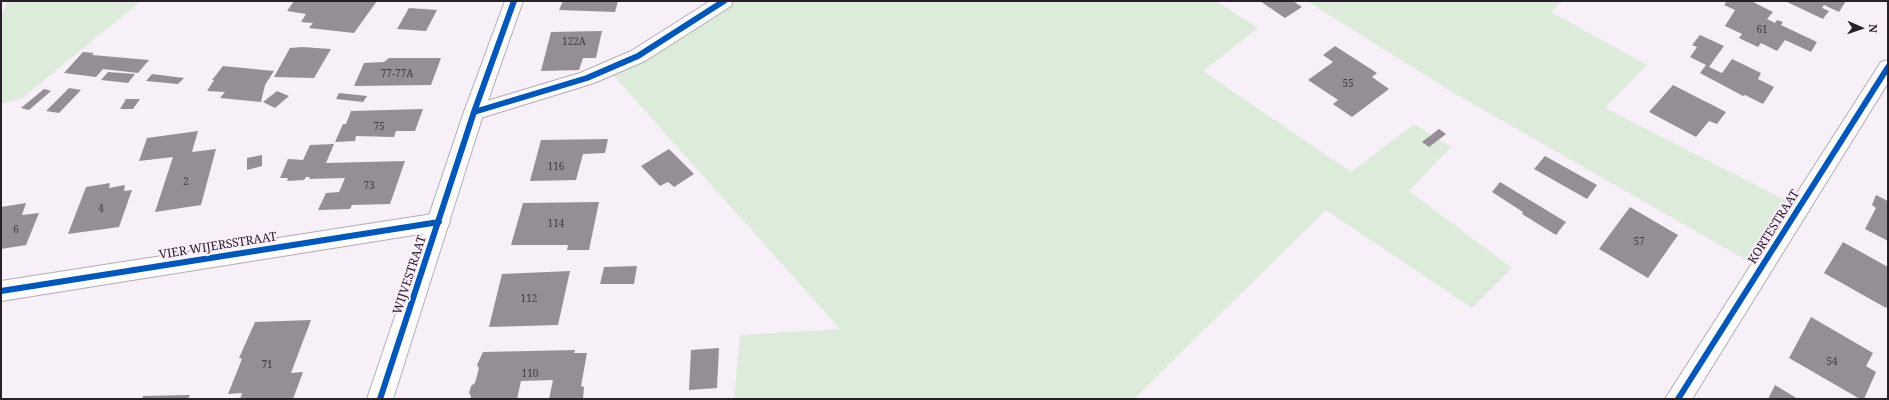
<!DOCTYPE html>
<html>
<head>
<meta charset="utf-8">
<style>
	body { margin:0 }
	#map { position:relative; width:1889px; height:400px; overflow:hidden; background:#f8f0f8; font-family:"Noto Serif",serif }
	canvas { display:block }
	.frame { position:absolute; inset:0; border:2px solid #282029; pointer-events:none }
	.north { position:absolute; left:1841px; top:8px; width:40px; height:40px; -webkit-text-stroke:3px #fbedfc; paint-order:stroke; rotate:92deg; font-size:11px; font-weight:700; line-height:16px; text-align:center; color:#282029 }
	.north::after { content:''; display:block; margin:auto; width:14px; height:18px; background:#282029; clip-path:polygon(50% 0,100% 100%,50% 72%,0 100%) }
</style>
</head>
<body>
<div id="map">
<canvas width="1889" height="400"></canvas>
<div class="frame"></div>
<div class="north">N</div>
</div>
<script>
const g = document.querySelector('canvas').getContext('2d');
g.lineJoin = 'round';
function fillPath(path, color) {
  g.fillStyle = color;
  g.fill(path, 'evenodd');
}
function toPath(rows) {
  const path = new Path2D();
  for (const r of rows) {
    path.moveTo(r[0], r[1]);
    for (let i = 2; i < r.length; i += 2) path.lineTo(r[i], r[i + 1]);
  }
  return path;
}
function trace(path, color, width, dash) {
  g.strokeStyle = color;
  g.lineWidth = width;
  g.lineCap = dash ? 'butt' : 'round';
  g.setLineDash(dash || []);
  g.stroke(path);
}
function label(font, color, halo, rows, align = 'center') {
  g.font = font + ' "Noto Serif",serif';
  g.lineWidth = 4;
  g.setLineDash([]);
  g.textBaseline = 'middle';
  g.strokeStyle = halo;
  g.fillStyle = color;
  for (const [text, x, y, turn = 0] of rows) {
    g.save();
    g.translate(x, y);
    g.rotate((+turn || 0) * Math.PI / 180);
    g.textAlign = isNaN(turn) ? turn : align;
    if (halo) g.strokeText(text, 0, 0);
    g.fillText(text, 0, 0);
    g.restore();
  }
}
const green = toPath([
	[8,1,141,1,21,99,1,104,1,16],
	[736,1,1216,1,1258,28,1203,71,1351,172,1414,124,1451,147,1409,191,1512,268,1472,308,1326,210,1136,397,1138,399,734,399,740,335,840,329,613,75],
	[1307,1,1563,1,1551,12,1647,65,1605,108,1787,201,1748,261,1454,93]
]);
const building = toPath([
	[294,1,377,1,354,33,309,28,313,23,301,22,306,14,287,11],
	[563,1,618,1,615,12,559,10],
	[1260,1,1293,1,1302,7,1285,18],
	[1727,1,1751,1,1773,12,1767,19,1775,23,1777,20,1783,22,1781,25,1817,42,1811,52,1785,40,1777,51,1761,43,1758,47,1739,38,1742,34,1725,26,1735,10,1724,5],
	[1785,1,1846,1,1839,12,1824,5,1822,8,1829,11,1823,19],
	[409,8,437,10,426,31,397,29],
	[602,31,596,58,583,58,579,70,541,71,551,32],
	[1700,35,1724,46,1709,67,1722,73,1732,59,1761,73,1758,79,1774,87,1763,104,1745,95,1743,96,1700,73,1706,65,1690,57,1697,47,1692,45],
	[1335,46,1377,73,1372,77,1389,89,1352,117,1333,104,1338,100,1308,80,1333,62,1323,55],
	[302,47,331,49,314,78,274,77,290,48],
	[83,52,94,53,92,55,149,60,138,73,103,69,96,77,64,73],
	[389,58,441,58,431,85,354,86,364,63,384,62],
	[223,66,274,71,265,85,261,102,220,98,225,92,207,91,214,80,212,80],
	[108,72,135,74,128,83,101,80],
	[152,74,184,78,178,84,146,81],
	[1673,85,1726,112,1717,124,1709,121,1696,137,1649,112],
	[69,88,81,90,59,113,46,111],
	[44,89,51,91,29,110,21,108],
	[277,91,289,96,275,108,263,102],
	[339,93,367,96,363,102,336,99],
	[126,99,140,99,133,109,120,109],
	[423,109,415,131,396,131,394,137,356,136,355,141,335,142,343,124,346,124,351,111],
	[1439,129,1446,134,1429,147,1422,142],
	[198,131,192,152,216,149,201,205,155,212,173,157,139,161,147,138],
	[608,139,605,153,583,154,576,180,530,181,541,140],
	[334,144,326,163,405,161,390,204,352,205,350,209,318,210,326,193,339,192,345,178,309,179,310,177,306,177,304,180,287,181,288,178,280,178,288,159,303,160,310,145],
	[669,149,694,174,674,187,668,182,660,186,641,166],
	[262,155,262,166,247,170,247,158],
	[1545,156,1597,185,1587,199,1534,169],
	[1500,182,1566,222,1556,235,1522,214,1523,212,1492,192],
	[110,183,109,188,125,185,124,191,132,190,119,227,68,234,86,187],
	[1876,195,1888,201,1888,241,1865,229,1876,208,1872,205],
	[599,202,589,250,567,250,568,245,511,245,523,203],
	[26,203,22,215,39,213,26,245,1,249,1,207],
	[1630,207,1678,235,1648,278,1599,249],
	[1843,242,1888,267,1888,305,1886,308,1824,273],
	[637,266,634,284,600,284,604,267],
	[570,271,558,325,489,327,502,274],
	[1811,317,1873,353,1866,366,1876,372,1864,399,1860,399,1789,358],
	[311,320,291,373,303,372,293,399,240,399,242,393,228,394,242,359,239,358,255,322],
	[719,348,717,388,689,390,691,350],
	[575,350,574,353,587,353,581,386,584,387,583,399,549,399,553,380,521,381,517,399,470,399,471,396,469,393,471,386,475,383,479,368,477,365,483,352],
	[1775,385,1798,399,1768,399],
	[190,395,188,399,142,399,143,396]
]);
const minor = toPath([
	[710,1,733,1,731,6,645,61,594,83,474,120,467,117,464,112,467,107,580,73,631,51,710,1],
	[1888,60,1888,83,1692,399,1665,399,1881,62,1888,60],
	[439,213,447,216,450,222,447,228,439,231,1,301,1,281,439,213]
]);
const tertiary = toPath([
	[505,1,523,1,484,112,393,399,367,399,464,112,505,1]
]);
const cycleway = toPath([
	[474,112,587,78,638,56,724,1],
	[1,291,439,222],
	[380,399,474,112,514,1],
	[1678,399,1888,67]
]);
const numberNames = [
	["61",1762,30],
	["122A",574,42],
	["77-77A",397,74],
	["55",1348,84],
	["75",379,127],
	["116",556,167],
	["2",186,182],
	["73",369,186],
	["4",101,209],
	["114",556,224],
	["6",16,230],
	["57",1639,242],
	["112",529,299],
	["54",1832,362],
	["71",267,365],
	["110",530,374]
];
const streetNames = [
	["KORTESTRAAT",1774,227,-58],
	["VIER WIJERSSTRAAT",218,246,-9],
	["WIJVESTRAAT",410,275,-72]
];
fillPath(green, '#ddebdb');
fillPath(building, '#968e96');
trace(minor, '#b4acb4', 2);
trace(tertiary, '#b4acb4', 2);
fillPath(minor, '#fefdfe');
fillPath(tertiary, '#fefdfe');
trace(cycleway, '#0057b8', 6);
label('10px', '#443c44', null, numberNames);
label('12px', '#282029', '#fbedfc', streetNames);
</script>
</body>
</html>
